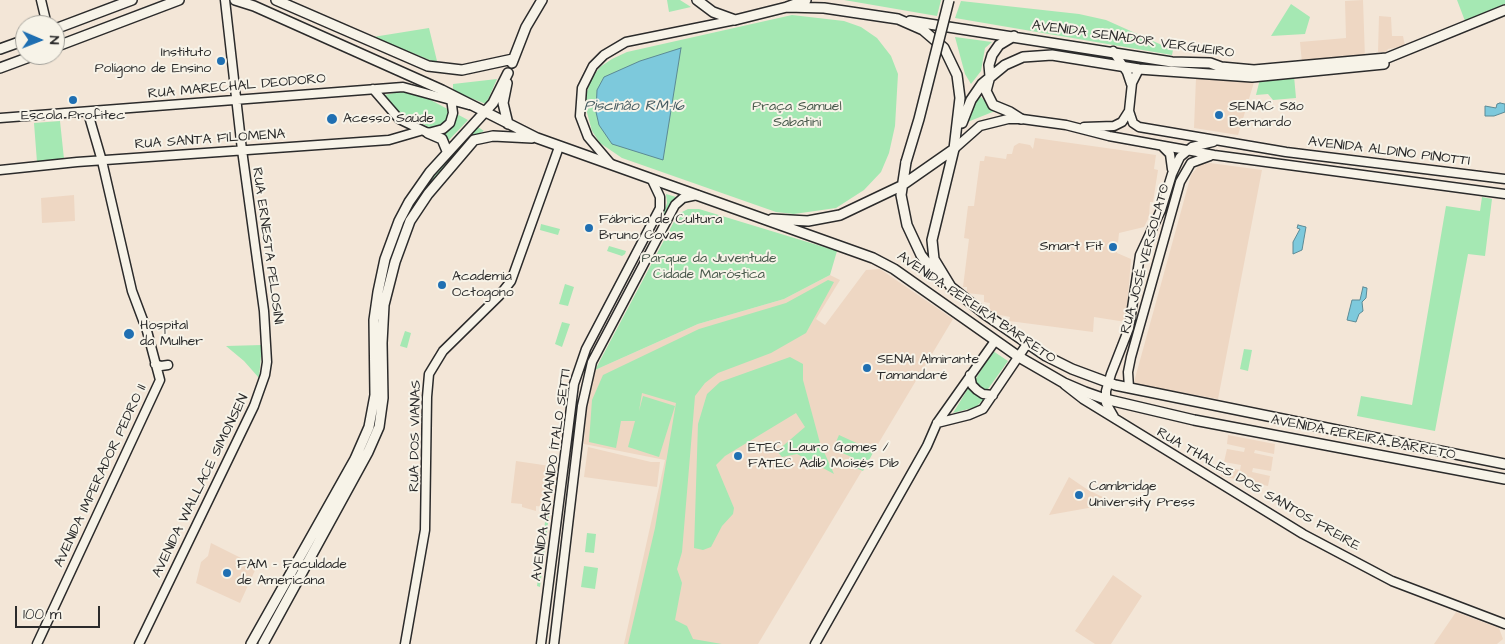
<!DOCTYPE html>
<html>
<head>
<meta charset="utf-8">
<style>
	body { margin:0 }
	#map { position:relative; width:1505px; height:644px; overflow:hidden; background:#f3e6d7; font-family:"Architects Daughter",sans-serif }
	canvas { display:block }
	.north { position:absolute; left:15px; top:15px; width:50px; height:50px; box-sizing:border-box; background:#f7f3e8; border:1px solid #a5a39c; border-radius:50%; rotate:91deg; font-size:14px; font-weight:700; line-height:20px; text-align:center; color:#2b2b2b }
	.north::after { content:''; display:block; margin:auto; width:18px; height:22px; background:#1f6fb2; clip-path:polygon(50% 0,100% 100%,50% 72%,0 100%) }
	.scale { position:absolute; left:15px; top:606px; width:85px; height:22px; box-sizing:border-box; border:2px solid #2b2b2b; border-top:0; padding-left:6px; font-size:15px; line-height:18px; white-space:nowrap; color:#2b2b2b; -webkit-text-stroke:4px #f7f3e8; paint-order:stroke }
</style>
</head>
<body>
<div id="map">
<canvas width="1505" height="644"></canvas>
<div class="north">N</div>
<div class="scale">100 m</div>
</div>
<script>
const g = document.querySelector('canvas').getContext('2d');
g.lineJoin = 'round';
function fillPath(path, color) {
  g.fillStyle = color;
  g.fill(path, 'evenodd');
}
function toPath(rows) {
  const path = new Path2D();
  for (const r of rows) {
    path.moveTo(r[0], r[1]);
    for (let i = 2; i < r.length; i += 2) path.lineTo(r[i], r[i + 1]);
  }
  return path;
}
function trace(path, color, width, dash) {
  g.strokeStyle = color;
  g.lineWidth = width;
  g.lineCap = dash ? 'butt' : 'round';
  g.setLineDash(dash || []);
  g.stroke(path);
}
function label(font, color, halo, rows, align = 'center') {
  g.font = font + ' "Architects Daughter",sans-serif';
  g.lineWidth = 4;
  g.setLineDash([]);
  g.textBaseline = 'middle';
  g.strokeStyle = halo;
  g.fillStyle = color;
  for (const [text, x, y, turn = 0] of rows) {
    g.save();
    g.translate(x, y);
    g.rotate((+turn || 0) * Math.PI / 180);
    g.textAlign = isNaN(turn) ? turn : align;
    if (halo) g.strokeText(text, 0, 0);
    g.fillText(text, 0, 0);
    g.restore();
  }
}
const built = toPath([
	[1363,0,1365,58,1302,63,1300,42,1346,38,1345,1],
	[1379,16,1391,17,1392,36,1403,36,1405,46,1388,49,1386,52,1378,52],
	[1196,78,1255,79,1238,135,1194,128],
	[1035,138,1156,155,1154,169,1158,170,1153,202,1150,202,1149,217,1144,227,1119,233,1117,253,1131,259,1126,322,1094,317,1093,332,1009,321,1010,317,995,314,989,310,990,303,984,302,984,295,967,293,967,287,963,287,969,239,964,238,968,206,974,206,980,161,984,161,985,156,1006,159,1007,154,1012,154,1014,146,1019,143,1030,145,1033,149],
	[1210,163,1262,170,1218,399,1139,385,1134,382,1191,175,1200,164],
	[74,195,75,221,42,223,41,198],
	[880,269,953,319,758,644,624,644,665,460,584,444,588,391,595,370,698,324,784,299,830,275,840,280,816,319,825,325,866,270],
	[1228,435,1275,444,1274,454,1255,450,1254,453,1273,457,1271,471,1253,468,1252,472,1270,476,1268,486,1221,476,1223,467,1240,470,1241,465,1224,462,1227,449,1244,452,1245,448,1227,444],
	[588,447,651,462,660,462,657,487,584,477],
	[516,461,550,466,544,507,536,506,536,511,522,507,522,504,511,503],
	[1069,477,1088,490,1109,500,1105,505,1049,515],
	[211,543,257,566,240,603,196,583,201,562,208,556],
	[1113,575,1142,596,1111,644,1095,644,1075,631],
	[1456,612,1499,628,1503,639,1497,644,1434,644]
]);
const green = toPath([
	[667,0,680,0,691,7,669,12],
	[844,0,941,0,937,16],
	[1457,0,1505,0,1505,4,1465,21],
	[961,1,1079,14,1106,20,1173,50,1172,55,955,18],
	[1291,4,1310,17,1305,34,1271,36],
	[792,15,844,21,861,27,877,38,891,56,898,74,895,126,889,153,881,172,864,190,836,208,794,214,776,212,622,158,600,143,592,131,585,105,587,92,591,79,600,67,612,59,627,52],
	[429,28,437,61,432,61,373,37],
	[955,37,992,42,985,48,981,71,971,84,965,74],
	[1294,76,1296,98,1273,100,1268,94,1256,95,1260,79],
	[497,79,486,104,453,91,453,84],
	[404,91,427,98,468,120,448,141,425,125,398,112,383,98,384,95],
	[978,94,995,111,965,123],
	[60,121,64,159,37,162,34,123],
	[478,127,484,131,472,137,399,240,396,238,418,193,472,131],
	[666,194,676,197,666,215,663,214,667,203],
	[1482,197,1492,199,1485,256,1468,254,1435,431,1357,416,1361,396,1412,405,1446,206,1480,211],
	[688,209,699,209,837,251,830,275,784,299,698,324,595,370,678,214],
	[541,224,560,229,558,235,540,230],
	[609,246,626,251,625,254,622,256,607,251],
	[828,280,834,282,806,333,771,353,718,373,705,383,695,396,682,552,677,569,682,583,675,620,687,626,693,639,722,644,628,644,655,528,676,403,642,393,639,411,643,396,675,406,659,457,628,447,635,421,621,421,616,448,589,442,592,400,603,375,699,329,786,303],
	[565,284,574,287,568,306,559,304],
	[562,322,570,324,562,347,555,344],
	[405,331,411,333,407,348,400,346],
	[262,345,259,378,244,361,226,346],
	[1244,349,1252,350,1248,371,1240,369],
	[993,351,1008,361,988,389,985,390,977,386,975,380],
	[790,357,803,364,803,380,820,443,834,474,797,454,782,457,777,451,805,427,796,413,725,456,716,465,734,508,733,514,722,526,711,547,703,550,694,548,698,424,707,394,720,382],
	[969,387,973,392,984,397,983,400,976,407,953,413],
	[839,435,874,451,863,471,851,466,854,458,833,449],
	[546,514,549,515,540,587,537,586],
	[587,533,596,534,594,553,585,552],
	[584,566,598,568,595,589,581,587]
]);
const water = toPath([
	[681,48,663,160,612,144,599,125,596,112,597,90,604,77,640,61,681,48],
	[1500,103,1505,104,1505,112,1494,116,1485,116,1485,106,1496,108,1497,104,1500,103],
	[1298,225,1306,227,1302,250,1293,254,1293,242,1300,229,1297,228,1298,225],
	[1363,287,1367,288,1366,298,1362,302,1363,311,1359,314,1356,322,1347,320,1352,300,1360,300,1363,287]
]);
const secondary = toPath([
	[41,0,47,25],
	[1113,51,1127,72,1131,84],
	[1139,69,1132,83,1129,111,1133,123,1139,127,1286,152,1505,179],
	[373,89,399,119,428,133,443,129,450,123,453,113,451,98],
	[0,118,403,87,469,105],
	[1084,127,1114,126,1122,122,1129,111],
	[1163,147,1170,154,1172,169],
	[954,149,980,126,1008,119,1022,119,1066,125,1109,136,1214,155,1505,194],
	[611,164,588,137,580,116,582,88,593,66,604,55,626,42,735,20],
	[0,170,77,162,389,140,420,131],
	[155,364,161,366,168,365],
	[970,375,972,385,977,390,983,394,993,395],
	[1065,385,1083,399,1303,534,1392,581,1505,624],
	[1129,388,1128,372,1131,357,1180,182,1191,163,1210,156],
	[1114,417,1106,403,1106,391,1111,374,1129,328,1140,255,1161,210,1172,174,1180,157,1192,147,1213,142],
	[937,423,969,415,983,409,1027,344],
	[37,644,160,380,147,331,132,291,102,161,88,113],
	[139,644,254,406,265,375,267,362,264,311,242,150,225,0],
	[405,644,425,530,427,397,429,374,443,351,499,296,511,281,559,147],
	[541,644,574,384,586,349,660,208,660,197,652,180],
	[554,644,582,406,592,362,675,205,683,198,697,195],
	[815,644,927,446,937,423,995,341]
]);
const primary = toPath([
	[235,0,254,6,442,90,537,138,873,258,894,269,1019,357,1064,383,1085,392,1105,399,1194,420,1505,479],
	[276,0,428,66,462,70,513,59],
	[697,0,713,12,735,20,787,7,806,0],
	[787,7,824,8,898,19,923,30,944,48,957,75,960,98,954,149,932,240,934,259,951,287,986,315,1046,356,1072,369,1115,385,1505,464],
	[910,21,1172,62,1210,63,1221,67,1254,70,1387,58,1505,10],
	[55,29,132,0],
	[1014,36,999,45,992,55,989,65,990,76,986,91,993,105,1010,112,1021,119],
	[55,47,179,0],
	[0,49,25,40],
	[512,63,526,27,542,0],
	[0,68,35,55],
	[507,83,503,103,508,124],
	[962,123,971,100,982,84,1005,65,1023,57,1052,55,1139,69,1252,77,1384,64],
	[428,133,442,139,447,151],
	[906,162,901,195,907,225,921,255,942,282],
	[772,219,808,221,840,215,901,186,954,149],
	[251,644,355,459,369,427,375,395,374,320,378,292,385,259,399,221,409,202,430,172,493,103,508,73],
	[263,644,368,452,379,427,383,398,382,343,384,305,395,262,410,221,428,194,474,140,493,136,532,138]
]);
const primaryBridge = toPath([
	[906,162,919,119,949,0]
]);
const markers = [
	[221,61,5,"#1f6fb2"],
	[73,100,5,"#1f6fb2"],
	[1219,115,5,"#1f6fb2"],
	[332,119,6,"#1f6fb2"],
	[589,228,5,"#1f6fb2"],
	[1113,247,5,"#1f6fb2"],
	[442,285,5,"#1f6fb2"],
	[129,334,6,"#1f6fb2"],
	[867,368,5,"#1f6fb2"],
	[738,456,5,"#1f6fb2"],
	[1079,495,5,"#1f6fb2"],
	[227,573,5,"#1f6fb2"]
];
const streetNames = [
	["AVENIDA SENADOR VERGUEIRO",1133,40,8],
	["RUA MARECHAL DEODORO",237,87,-5],
	["RUA SANTA FILOMENA",210,140,-4],
	["AVENIDA ALDINO PINOTTI",1389,152,7],
	["RUA ERNESTA PELOSINI",267,246,82],
	["RUA JOSÉ VERSOLATO",1146,259,-75],
	["AVENIDA PEREIRA BARRETO",976,308,34],
	["RUA DOS VIANAS",416,436,-89],
	["AVENIDA PEREIRA BARRETO",1363,438,11],
	["AVENIDA ARMANDO ÍTALO SETTI",552,475,-82],
	["AVENIDA IMPERADOR PEDRO II",101,476,-65],
	["AVENIDA WALLACE SIMONSEN",201,486,-64],
	["RUA THALES DOS SANTOS FREIRE",1258,490,30]
];
const poiNames = [
	["Instituto",211,53,"right"],
	["Polígono de Ensino",211,69,"right"],
	["SENAC São",1229,107],
	["Bernardo",1229,123],
	["Escola Profitec",73,116,"center"],
	["Acesso Saúde",343,119],
	["Fábrica de Cultura",599,220],
	["Bruno Covas",599,236],
	["Smart Fit",1103,247,"right"],
	["Academia",452,277],
	["Octogono",452,293],
	["Hospital",140,326],
	["da Mulher",140,342],
	["SENAI Almirante",877,360],
	["Tamandaré",877,376],
	["ETEC Lauro Gomes /",748,448],
	["FATEC Adib Moisés Dib",748,464],
	["Cambridge",1089,487],
	["University Press",1089,503],
	["FAM - Faculdade",237,565],
	["de Americana",237,581]
];
const parkNames = [
	["Praça Samuel",797,107],
	["Sabatini",797,123],
	["Parque da Juventude",709,259],
	["Cidade Maróstica",709,275]
];
const waterNames = [
	["Piscinão RM-16",634,107]
];
fillPath(built, '#eed7c3');
fillPath(green, '#a5e8b3');
fillPath(water, '#7dc9dc');
trace(water, '#5c8a95', 1);
trace(secondary, '#2b2b2b', 11);
trace(primary, '#2b2b2b', 12);
trace(secondary, '#f7f3e8', 8);
trace(primary, '#f7f3e8', 9);
trace(primaryBridge, '#2b2b2b', 12, []);
trace(primaryBridge, '#f7f3e8', 9);
for (const [x, y, r, color] of markers) {
  const dot = new Path2D();
  dot.arc(x, y, r, 0, 2 * Math.PI);
  g.fillStyle = color;
  g.fill(dot);
  trace(dot, '#f7f3e8', 2);
}
label('14px', '#2b2b2b', '#f7f3e8', streetNames);
label('14px', '#2b2b2b', '#f7f3e8', poiNames, 'left');
label('14px', '#4a5a4d', '#f7f3e8', parkNames);
label('italic 15px', '#445a60', '#f7f3e8', waterNames);
</script>
</body>
</html>
